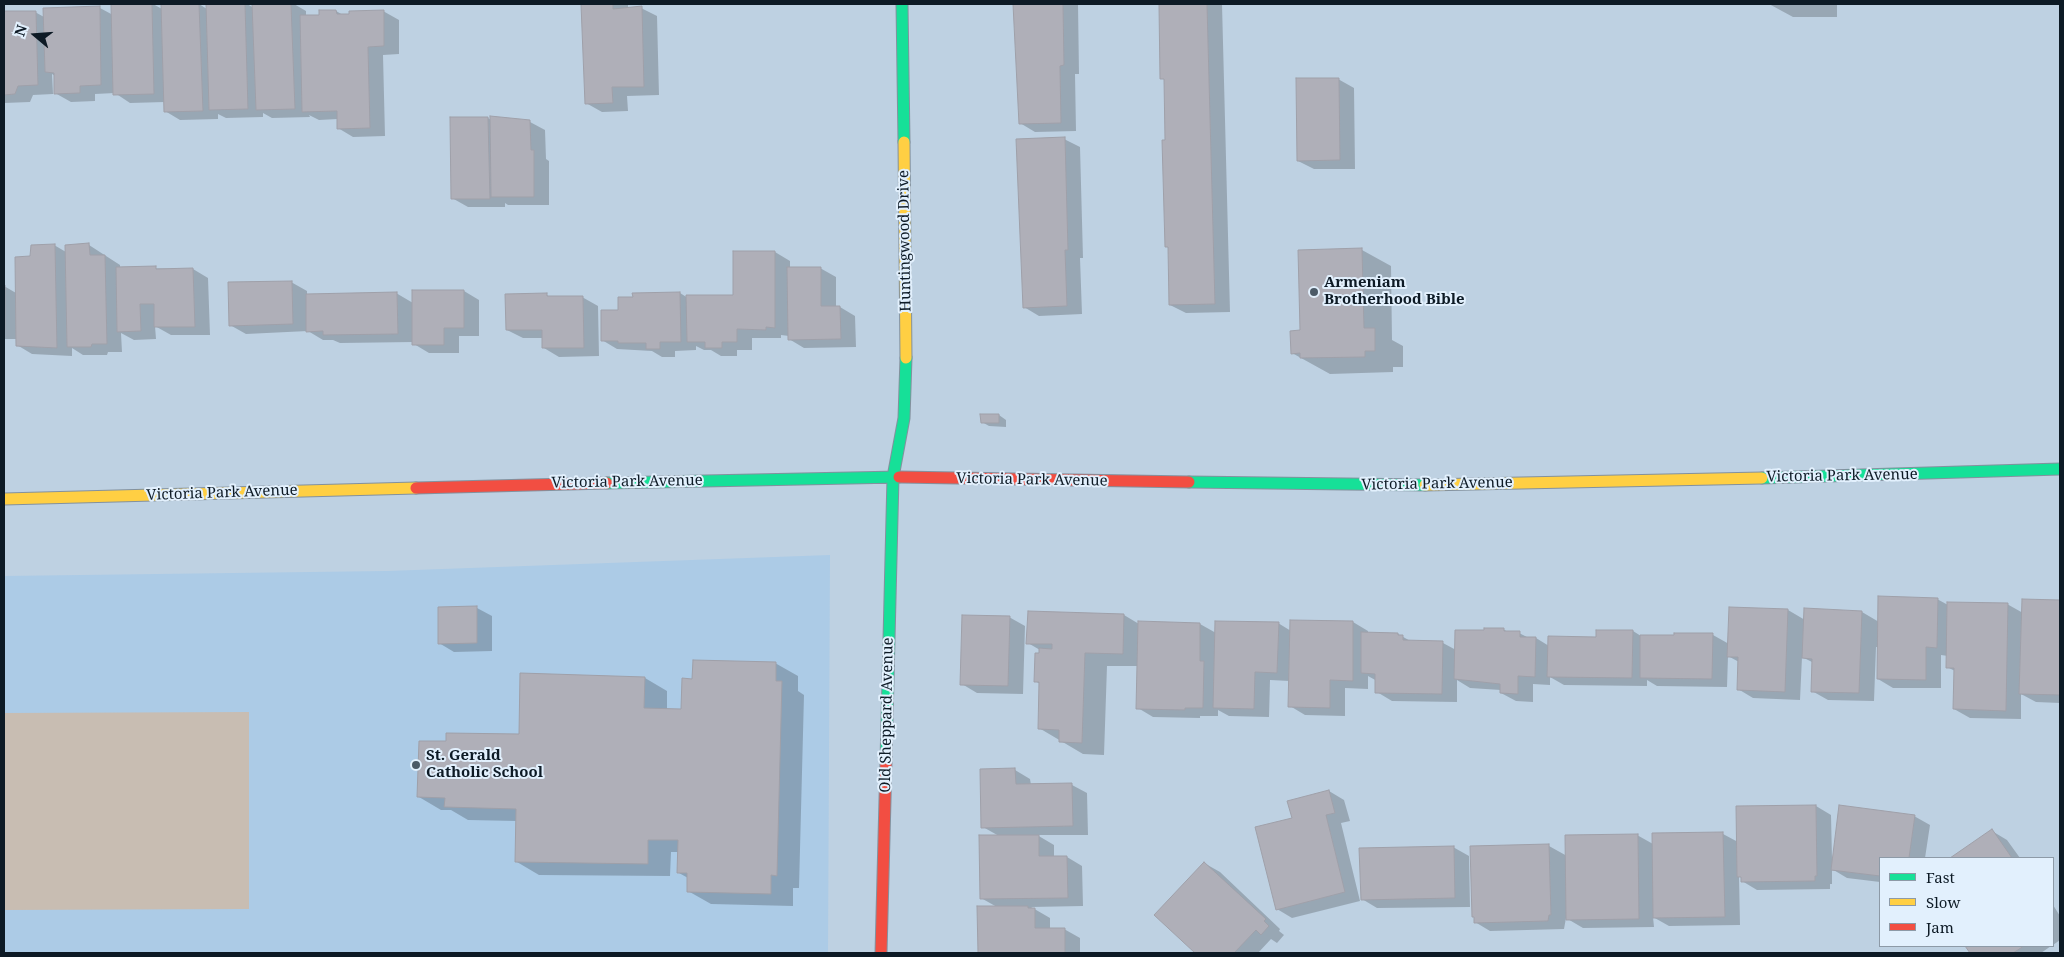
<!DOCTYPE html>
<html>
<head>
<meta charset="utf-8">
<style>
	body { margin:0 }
	#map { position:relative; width:2064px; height:957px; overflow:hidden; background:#bed1e2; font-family:"Noto Serif",serif }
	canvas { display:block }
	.frame { position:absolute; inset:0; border:5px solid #0d1a25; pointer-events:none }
	.legend { position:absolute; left:1879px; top:857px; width:175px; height:90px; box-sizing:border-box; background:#e2f0fd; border:1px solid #8d9aa7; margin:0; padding:6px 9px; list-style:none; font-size:15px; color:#0d1a25 }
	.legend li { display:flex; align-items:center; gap:10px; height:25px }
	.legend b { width:25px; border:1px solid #8d9aa7 }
	.north { position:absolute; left:10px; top:10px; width:50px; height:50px; -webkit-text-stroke:4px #e2f0fd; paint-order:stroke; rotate:288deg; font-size:14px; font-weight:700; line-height:20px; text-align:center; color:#0d1a25 }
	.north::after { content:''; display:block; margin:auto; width:18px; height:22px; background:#0d1a25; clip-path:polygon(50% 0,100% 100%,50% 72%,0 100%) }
</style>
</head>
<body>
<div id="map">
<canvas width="2064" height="957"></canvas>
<div class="frame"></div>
<ul class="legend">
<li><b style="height:6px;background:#16e098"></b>Fast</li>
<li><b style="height:6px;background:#ffcf43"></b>Slow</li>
<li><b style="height:6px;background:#f24e42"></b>Jam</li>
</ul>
<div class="north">N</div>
</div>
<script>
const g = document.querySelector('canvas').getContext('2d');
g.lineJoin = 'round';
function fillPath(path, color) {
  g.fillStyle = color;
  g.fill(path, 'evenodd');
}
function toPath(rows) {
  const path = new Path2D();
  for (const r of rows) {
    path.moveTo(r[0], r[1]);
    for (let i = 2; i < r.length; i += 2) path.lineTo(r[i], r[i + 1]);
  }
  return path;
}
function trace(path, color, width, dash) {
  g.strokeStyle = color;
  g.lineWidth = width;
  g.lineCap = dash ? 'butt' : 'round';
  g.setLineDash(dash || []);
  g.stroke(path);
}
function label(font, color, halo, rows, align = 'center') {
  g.font = font + ' "Noto Serif",serif';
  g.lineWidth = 4;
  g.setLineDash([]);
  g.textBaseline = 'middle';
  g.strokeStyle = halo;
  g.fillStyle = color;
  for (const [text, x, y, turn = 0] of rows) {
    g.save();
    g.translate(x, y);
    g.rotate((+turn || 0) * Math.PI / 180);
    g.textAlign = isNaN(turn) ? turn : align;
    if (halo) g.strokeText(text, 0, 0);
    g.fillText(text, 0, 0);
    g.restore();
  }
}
const built = toPath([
	[830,555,828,953,4,953,4,576,387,571]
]);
const green = toPath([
	[249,712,249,909,4,910,4,713]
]);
const shadow = toPath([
	[112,4,153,4,162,9,162,5,199,4,207,9,207,4,247,4,254,8,254,4,294,4,306,11,306,16,320,16,336,11,343,15,383,11,399,20,399,54,383,55,385,136,353,137,338,128,338,119,319,120,309,115,310,117,272,118,263,113,263,117,226,118,218,114,218,119,180,120,165,111,165,102,130,103,115,93,95,94,95,101,71,102,55,93,55,76,52,74,53,94,33,95,30,102,4,103,4,12,35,12,44,17,100,8,113,15],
	[583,4,625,4,628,5,628,9,641,8,657,16,659,95,627,96,628,111,602,112,586,103],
	[1014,4,1078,4,1079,74,1075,74,1076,131,1035,132,1020,123],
	[1161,4,1222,4,1230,312,1186,313,1170,305,1169,248,1166,246,1165,80,1162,78],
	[1600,4,1734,4,1602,5],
	[1769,4,1837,4,1837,17,1793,17],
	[1338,79,1354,88,1355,169,1314,169,1298,161],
	[488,118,491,120,530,122,545,130,546,159,549,161,549,205,508,205,505,203,505,207,468,207,452,198],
	[1064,139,1080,147,1083,258,1080,258,1082,314,1039,316,1024,307],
	[54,245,66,252,89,245,120,265,120,268,193,269,208,278,210,335,171,335,155,326,156,339,134,340,121,333,122,352,108,352,107,355,83,355,72,348,72,356,32,354,17,345,17,339,4,339,4,286,16,293,32,258],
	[1362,250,1391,266,1392,340,1403,346,1403,367,1393,367,1393,372,1330,374,1292,353,1301,331],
	[775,252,790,261,790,268,820,268,836,277,836,307,840,307,855,316,856,347,804,348,789,339,789,336,781,335,781,338,752,338,752,350,737,350,737,356,721,356,711,350,704,350,696,346,696,350,675,351,675,357,662,357,652,351,617,349,602,340,619,311,634,298,634,294,680,293,688,298,734,296],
	[291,282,307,291,307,295,396,293,413,303,464,291,479,300,479,336,459,336,459,353,429,353,414,344,414,342,340,343,333,340,323,340,308,331,246,334,230,325],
	[546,295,551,297,582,297,598,306,599,356,559,357,544,348,543,338,523,338,507,330],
	[999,415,1006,420,1006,427,989,426,982,422],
	[1937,599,1948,605,2007,604,2023,613,2023,601,2060,601,2060,703,2036,702,2021,694,2021,719,1970,718,1954,709,1955,671,1947,667,1948,656,1941,655,1941,688,1893,688,1878,679,1878,647,1876,647,1874,701,1828,700,1812,691,1814,663,1802,657,1800,700,1753,698,1738,689,1739,662,1728,656,1727,687,1657,686,1647,680,1647,686,1564,685,1550,677,1550,685,1533,684,1533,702,1516,701,1501,693,1501,690,1470,688,1457,680,1457,702,1392,701,1377,692,1377,681,1368,676,1368,689,1345,688,1345,716,1305,715,1290,706,1290,681,1270,680,1269,717,1229,716,1218,710,1218,716,1200,716,1200,718,1153,717,1138,708,1138,666,1107,666,1104,755,1083,754,1039,728,1040,684,1035,681,1040,650,1028,643,1124,615,1139,624,1139,623,1200,624,1216,633,1278,623,1291,631,1292,621,1353,622,1368,631,1368,633,1398,634,1412,642,1443,643,1456,650,1503,629,1508,632,1519,633,1529,638,1536,638,1549,646,1633,631,1641,636,1713,635,1729,644,1788,610,1805,620,1862,612,1879,622],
	[477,608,492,616,492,651,454,652,439,643],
	[1009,617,1025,626,1023,694,977,693,962,684],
	[775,663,798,676,798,691,804,695,799,888,793,888,793,906,711,904,688,891,688,878,679,873,679,852,671,852,670,876,539,875,517,862,517,821,468,820,451,810,441,810,419,797,447,742,520,735,645,678,667,691,667,710,683,710,694,680],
	[1015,770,1030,779,1031,785,1072,785,1087,793,1088,835,1037,835,1054,845,1054,857,1067,857,1082,866,1083,906,1031,907,1050,918,1050,929,1064,929,1080,938,1080,953,979,953,978,908,997,907,981,898,999,836,983,827],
	[1329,791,1344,800,1350,821,1341,823,1360,901,1292,918,1277,909],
	[1816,806,1831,815,1832,859,1914,816,1930,825,1925,858,1880,858,1880,882,1847,878,1832,869,1832,884,1830,884,1830,889,1757,890,1742,881,1742,878,1739,876,1740,925,1669,926,1653,917,1654,927,1583,928,1566,918,1564,929,1490,931,1475,922,1549,846,1567,856,1637,835,1653,844,1723,834,1738,842],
	[1992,831,2007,840,2020,858,1952,858],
	[1453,847,1469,856,1470,907,1377,908,1362,899],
	[1204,863,1220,872,1280,929,1279,931,1284,935,1277,943,1271,939,1258,953,1196,953,1156,915],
	[2053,905,2060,916,2060,940,2053,945],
	[1966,946,2051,946,2041,953,1972,953]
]);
const building = toPath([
	[111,4,152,4,154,94,113,95,111,4],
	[161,4,199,4,203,111,164,112,161,4],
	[206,4,245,4,248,109,209,110,206,4],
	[252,4,291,4,295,109,256,110,252,4],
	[581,4,613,4,613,9,642,6,644,87,612,87,613,103,585,104,581,4],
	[1013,4,1063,4,1064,65,1060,66,1061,123,1019,124,1013,4],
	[1159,4,1207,4,1215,304,1169,305,1168,247,1165,247,1162,140,1165,140,1164,79,1160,79,1159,4],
	[100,6,101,85,80,86,80,93,54,94,54,73,45,72,43,8,100,6],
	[319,10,336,10,337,14,349,14,349,11,384,10,384,46,368,47,370,128,337,129,337,111,302,112,300,15,319,15,319,10],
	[4,11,36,11,38,85,18,86,15,94,4,95,4,11],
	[1296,78,1339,78,1340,160,1297,161,1296,78],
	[490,116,530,120,531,150,534,150,534,197,491,197,490,116],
	[450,117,488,117,490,199,451,199,450,117],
	[1065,137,1068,250,1065,250,1067,306,1023,308,1016,139,1065,137],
	[89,243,90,255,105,255,107,344,92,344,91,347,67,347,65,245,89,243],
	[55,244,57,348,16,346,15,257,30,256,31,245,55,244],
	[1362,248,1364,328,1375,328,1375,351,1365,351,1365,357,1300,358,1300,353,1291,354,1290,331,1300,330,1298,250,1362,248],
	[733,251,775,251,775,328,766,327,766,330,737,329,737,342,722,342,722,348,705,348,705,342,687,342,686,295,733,295,733,251],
	[156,266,156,269,193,268,195,327,154,327,154,304,140,304,141,331,117,332,116,267,156,266],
	[787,267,821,267,821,306,840,306,841,339,788,340,787,267],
	[292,281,293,324,229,326,228,282,292,281],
	[4,285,5,285,5,330,4,330,4,285],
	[412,290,464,290,464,328,444,328,444,345,412,345,412,290],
	[397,292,398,334,323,335,323,331,306,332,306,294,397,292],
	[680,292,681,342,660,342,660,349,646,349,646,343,618,343,618,341,601,341,601,310,618,310,618,297,633,297,632,293,680,292],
	[547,293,547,296,583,296,584,348,542,348,542,330,506,330,505,294,547,293],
	[980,414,999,414,999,423,981,423,980,414],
	[1878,596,1938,598,1937,648,1926,647,1926,680,1877,679,1878,596],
	[2022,599,2060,600,2060,695,2019,694,2022,599],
	[1947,602,2008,603,2006,711,1953,709,1954,668,1946,668,1947,602],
	[477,606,477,643,438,644,438,607,477,606],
	[1729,607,1788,609,1785,692,1737,690,1738,657,1727,657,1729,607],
	[1804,608,1862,611,1859,693,1811,692,1812,659,1802,658,1804,608],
	[1028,611,1124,614,1123,654,1085,653,1082,743,1059,742,1059,730,1038,729,1039,682,1034,682,1035,653,1039,653,1039,648,1052,649,1052,644,1026,644,1028,611],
	[962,615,1010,616,1008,686,960,685,962,615],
	[1290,620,1353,621,1353,681,1330,680,1330,708,1288,707,1290,620],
	[1138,621,1200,623,1200,661,1204,661,1203,708,1185,708,1185,710,1136,709,1138,621],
	[1215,621,1279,622,1277,673,1255,672,1254,709,1213,708,1215,621],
	[1484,628,1504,628,1504,631,1520,631,1520,637,1536,637,1535,677,1518,676,1518,694,1500,693,1500,684,1454,679,1455,630,1484,630,1484,628],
	[1596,630,1633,630,1632,678,1547,677,1548,636,1596,637,1596,630],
	[1361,632,1398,633,1398,635,1403,635,1403,640,1443,641,1442,694,1375,693,1375,674,1361,673,1361,632],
	[1674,633,1713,633,1712,679,1640,678,1640,635,1674,635,1674,633],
	[693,660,776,662,776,681,782,681,777,876,771,875,771,894,687,892,687,873,677,873,678,840,648,840,648,864,515,862,516,809,444,807,445,798,417,797,419,741,446,741,446,733,519,734,520,673,645,677,644,708,681,709,682,678,692,679,693,660],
	[1015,768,1016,784,1072,783,1073,826,981,828,980,769,1015,768],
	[1329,790,1335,813,1326,815,1345,892,1276,910,1255,827,1292,818,1287,801,1329,790],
	[1816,805,1817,876,1815,876,1815,881,1741,882,1741,877,1737,877,1736,806,1816,805],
	[1839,805,1915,815,1909,858,1880,858,1880,876,1831,870,1839,805],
	[1992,829,2012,858,1950,858,1992,829],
	[1723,832,1725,917,1653,918,1652,833,1723,832],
	[1638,834,1639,919,1566,920,1565,835,1638,834],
	[979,835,1039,835,1039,856,1067,856,1068,898,980,899,979,835],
	[1549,844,1551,915,1549,915,1548,921,1474,923,1474,917,1472,917,1470,846,1549,844],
	[1454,846,1455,898,1361,900,1359,848,1454,846],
	[1204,862,1266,919,1264,921,1269,926,1261,935,1256,930,1234,953,1195,953,1154,915,1204,862],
	[977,906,1028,906,1028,908,1035,908,1035,928,1065,928,1065,953,978,953,977,906],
	[1965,946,2024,946,2013,953,1970,953,1965,946]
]);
const fast = toPath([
	[902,4,904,142],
	[1762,478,2060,469],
	[1189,482,1425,485],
	[607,483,899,477],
	[886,761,893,477,904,418,906,358]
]);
const slow = toPath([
	[904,142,906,358],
	[1425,485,1762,478],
	[4,499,416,488]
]);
const jam = toPath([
	[899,477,1189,482],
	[416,488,607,483],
	[881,953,886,761]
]);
const markers = [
	[1314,292,5,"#4b5a67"],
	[416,765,5,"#4b5a67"]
];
const streetNames = [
	["Huntingwood Drive",905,241,-91],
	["Victoria Park Avenue",1842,476,-1],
	["Victoria Park Avenue",1032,480,1],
	["Victoria Park Avenue",627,482,-1],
	["Victoria Park Avenue",1437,484,-1],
	["Victoria Park Avenue",222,493,-2],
	["Old Sheppard Avenue",887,715,-89]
];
const poiNames = [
	["Armeniam",1324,283],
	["Brotherhood Bible",1324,300],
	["St. Gerald",426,756],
	["Catholic School",426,773]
];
fillPath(built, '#accbe6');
fillPath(green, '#c8bdb2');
fillPath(shadow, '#0003');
fillPath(building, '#afafb8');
trace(building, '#9fa0a9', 1);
trace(fast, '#83919e', 13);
trace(slow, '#83919e', 13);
trace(jam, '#83919e', 13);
trace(fast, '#16e098', 11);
trace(slow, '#ffcf43', 11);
trace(jam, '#f24e42', 11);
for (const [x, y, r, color] of markers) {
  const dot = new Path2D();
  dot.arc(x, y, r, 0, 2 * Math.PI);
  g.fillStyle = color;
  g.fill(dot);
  trace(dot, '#e2f0fd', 2);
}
label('15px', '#0d1a25', '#e2f0fd', streetNames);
label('bold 15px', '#0d1a25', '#e2f0fd', poiNames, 'left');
</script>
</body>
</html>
